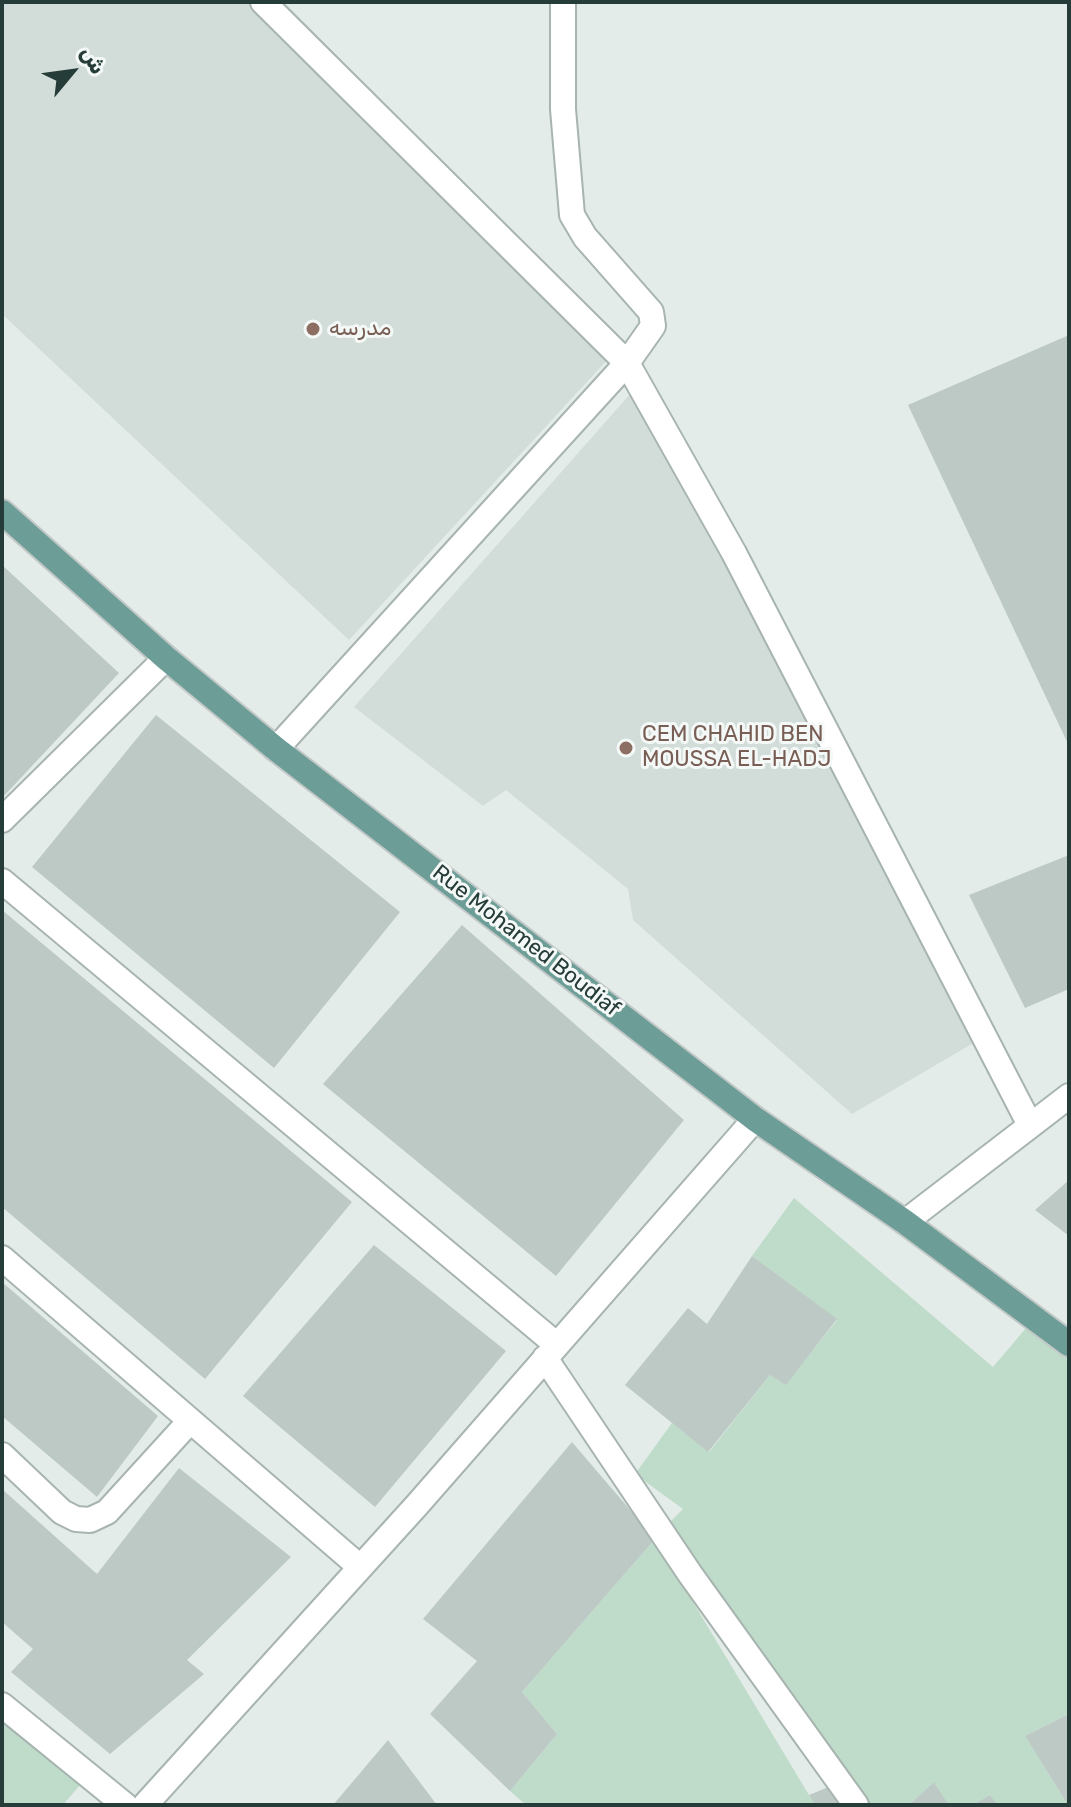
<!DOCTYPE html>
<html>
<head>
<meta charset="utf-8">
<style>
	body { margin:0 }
	#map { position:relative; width:1071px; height:1807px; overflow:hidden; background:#e4ece9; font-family:Rubik,"Noto Naskh Arabic",sans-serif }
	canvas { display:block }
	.frame { position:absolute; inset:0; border:4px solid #253c38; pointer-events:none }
	.north { position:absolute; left:32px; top:32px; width:80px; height:80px; -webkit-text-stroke:6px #f4f9f7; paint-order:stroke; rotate:61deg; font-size:22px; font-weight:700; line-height:32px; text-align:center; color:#253c38 }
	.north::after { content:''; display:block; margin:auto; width:28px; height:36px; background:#253c38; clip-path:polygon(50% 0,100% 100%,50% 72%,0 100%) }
</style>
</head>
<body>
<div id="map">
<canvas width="1071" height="1807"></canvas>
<div class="frame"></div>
<div class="north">ش</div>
</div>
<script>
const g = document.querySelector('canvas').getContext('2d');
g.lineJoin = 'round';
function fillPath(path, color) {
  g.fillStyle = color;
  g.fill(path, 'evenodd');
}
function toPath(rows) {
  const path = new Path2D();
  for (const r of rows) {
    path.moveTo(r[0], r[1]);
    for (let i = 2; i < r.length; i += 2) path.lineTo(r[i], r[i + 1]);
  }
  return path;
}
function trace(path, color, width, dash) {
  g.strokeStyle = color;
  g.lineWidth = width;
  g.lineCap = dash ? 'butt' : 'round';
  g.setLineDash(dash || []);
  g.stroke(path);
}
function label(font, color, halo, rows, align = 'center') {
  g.font = font + ' Rubik,"Noto Naskh Arabic",sans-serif';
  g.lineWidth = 6;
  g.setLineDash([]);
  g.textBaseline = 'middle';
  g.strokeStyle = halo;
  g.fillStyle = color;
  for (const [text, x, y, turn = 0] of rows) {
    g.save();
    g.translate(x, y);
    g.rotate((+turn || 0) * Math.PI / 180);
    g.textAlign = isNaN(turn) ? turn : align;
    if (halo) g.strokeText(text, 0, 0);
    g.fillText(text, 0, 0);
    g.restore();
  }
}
const built = toPath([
	[2,2,284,2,622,344,349,640,2,314],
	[646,376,994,1031,852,1114,633,920,628,889,506,790,483,806,354,707]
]);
const green = toPath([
	[794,1198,993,1367,1032,1321,1069,1351,1069,1714,1025,1736,1066,1802,1062,1805,998,1805,990,1795,972,1805,949,1805,934,1782,909,1805,868,1805,669,1523,683,1509,635,1474,672,1423,709,1452,770,1375,786,1384,837,1320,752,1256],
	[655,1539,815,1805,526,1805,510,1791,557,1734,522,1692],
	[2,1720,80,1785,63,1805,2,1805]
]);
const building = toPath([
	[1069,335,1069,746,908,405],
	[2,565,119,673,2,798],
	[156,715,400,912,274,1068,32,867],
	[1069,855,1069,989,1025,1008,969,895],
	[2,910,352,1202,205,1379,2,1207],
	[462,925,684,1120,556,1276,323,1084],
	[1069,1180,1069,1236,1035,1210],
	[374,1245,506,1351,375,1507,243,1396],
	[752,1256,837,1319,786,1385,770,1375,708,1452,625,1385,688,1308,707,1324],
	[2,1282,158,1416,97,1497,2,1416],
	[572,1442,655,1539,522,1692,557,1734,510,1791,430,1714,477,1661,423,1619],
	[179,1468,291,1557,187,1660,204,1674,110,1754,11,1672,33,1649,2,1622,2,1489,97,1574],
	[1069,1714,1069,1805,1062,1805,1066,1802,1025,1736],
	[388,1740,437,1805,333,1805],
	[934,1782,949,1805,909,1805],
	[831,1786,845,1805,815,1805,809,1795],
	[990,1795,998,1805,972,1805]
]);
const minor = toPath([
	[263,2,627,363,734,553,1030,1125],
	[276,749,627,363,653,326,651,312,585,237,572,215,563,109,563,2],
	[2,820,166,658],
	[2,881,557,1345],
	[905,1222,1069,1096],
	[2,1258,360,1567],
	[545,1358,690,1574,856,1805],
	[2,1455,62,1512,76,1519,90,1520,107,1512,190,1421],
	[2,1705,125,1805],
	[145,1805,417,1505,755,1119]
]);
const major = toPath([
	[2,512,166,658,276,749,755,1119,905,1222,1069,1344]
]);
const markers = [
	[313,329,8,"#8d6e63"],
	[626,748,8,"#8d6e63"]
];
const educationNames = [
	["مدرسه",329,329],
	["CEM CHAHID BEN",642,735],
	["MOUSSA EL-HADJ",642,760]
];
const streetNames = [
	["Rue Mohamed Boudiaf",526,941,38]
];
fillPath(built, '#d2dcd8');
fillPath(green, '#bfdbc9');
fillPath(building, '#bcc9c5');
trace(minor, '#a7b4b0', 28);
trace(major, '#c2c8c7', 28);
trace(minor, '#fff', 24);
trace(major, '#6c9d96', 24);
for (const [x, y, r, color] of markers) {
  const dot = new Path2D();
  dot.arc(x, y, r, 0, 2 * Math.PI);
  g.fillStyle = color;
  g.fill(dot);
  trace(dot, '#f4f9f7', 3);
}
label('22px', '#785e54', '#f4f9f7', educationNames, 'left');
label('22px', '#253c38', '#f4f9f7', streetNames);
</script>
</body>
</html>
